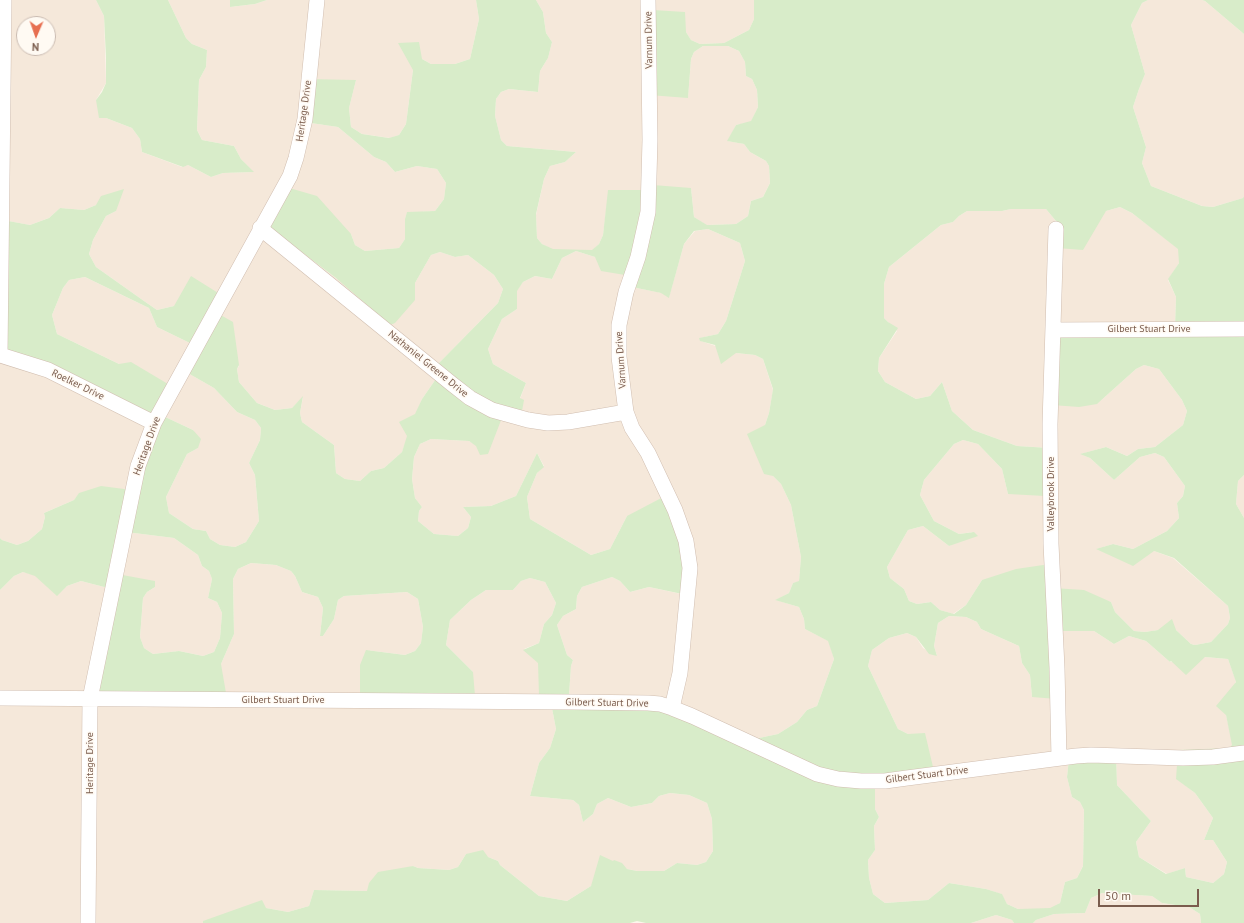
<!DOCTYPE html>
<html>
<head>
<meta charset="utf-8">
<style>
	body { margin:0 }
	#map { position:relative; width:1244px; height:923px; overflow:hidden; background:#fdf6ec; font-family:"PT Sans",sans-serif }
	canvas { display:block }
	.north { position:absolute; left:16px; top:16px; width:40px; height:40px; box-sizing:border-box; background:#fffaf3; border:1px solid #cabbb1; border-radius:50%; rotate:182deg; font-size:11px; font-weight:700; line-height:16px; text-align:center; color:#7a5c4d }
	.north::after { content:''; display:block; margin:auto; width:14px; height:18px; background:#e76f51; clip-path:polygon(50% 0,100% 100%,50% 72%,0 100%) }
	.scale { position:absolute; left:1098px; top:889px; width:101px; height:18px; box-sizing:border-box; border:2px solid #7a5c4d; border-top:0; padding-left:5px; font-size:12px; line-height:14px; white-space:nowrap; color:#7a5c4d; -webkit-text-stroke:3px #fffaf3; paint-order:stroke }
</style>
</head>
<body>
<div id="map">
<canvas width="1244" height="923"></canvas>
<div class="north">N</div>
<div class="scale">50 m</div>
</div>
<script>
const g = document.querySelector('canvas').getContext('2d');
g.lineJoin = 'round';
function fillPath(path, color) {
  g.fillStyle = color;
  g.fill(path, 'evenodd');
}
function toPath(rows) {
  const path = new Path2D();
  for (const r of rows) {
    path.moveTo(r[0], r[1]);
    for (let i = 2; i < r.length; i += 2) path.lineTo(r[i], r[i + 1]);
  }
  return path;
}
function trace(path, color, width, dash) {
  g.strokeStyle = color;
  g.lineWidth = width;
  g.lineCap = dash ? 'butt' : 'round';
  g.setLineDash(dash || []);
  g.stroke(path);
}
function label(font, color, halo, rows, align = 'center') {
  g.font = font + ' "PT Sans",sans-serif';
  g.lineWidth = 3;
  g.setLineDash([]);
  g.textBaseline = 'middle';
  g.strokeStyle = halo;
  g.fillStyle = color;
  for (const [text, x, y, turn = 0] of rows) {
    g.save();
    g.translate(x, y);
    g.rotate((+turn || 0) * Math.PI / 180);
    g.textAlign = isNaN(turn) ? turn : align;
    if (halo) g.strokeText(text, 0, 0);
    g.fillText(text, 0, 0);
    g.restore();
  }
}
const residential = toPath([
	[0,0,96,0,104,16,106,83,96,100,106,118,132,128,140,139,142,152,182,167,188,165,211,177,223,173,253,172,241,159,234,146,202,140,197,130,199,80,206,67,207,50,192,44,186,38,168,0,230,0,230,7,255,4,267,0,476,0,479,19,470,59,455,64,431,64,422,59,413,70,406,124,399,135,390,138,362,134,351,127,349,108,356,80,304,122,338,127,374,157,386,162,395,172,417,166,437,169,446,183,444,199,435,211,407,213,405,219,405,239,399,248,365,251,355,245,351,234,267,226,336,278,415,300,415,283,431,255,440,252,455,257,468,255,494,275,503,289,498,303,437,365,440,373,422,399,402,452,384,468,371,471,360,481,345,479,336,473,334,445,302,422,300,413,303,397,292,408,275,410,257,403,239,382,237,369,239,366,174,306,157,310,144,301,96,267,89,254,93,240,106,216,116,211,96,205,84,210,60,208,49,218,30,225,2,220],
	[24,24,48,24,48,48,24,48],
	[536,0,754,0,754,19,749,30,724,43,700,44,691,40,686,32,688,97,691,59,694,52,703,46,728,46,739,51,745,62,746,76,752,79,757,90,758,107,751,122,736,125,728,141,744,144,750,152,766,161,769,166,770,183,763,197,751,201,748,216,736,224,706,225,694,217,691,188,647,190,609,190,603,235,599,244,593,250,553,250,542,244,537,238,536,215,544,179,550,166,565,162,576,152,507,146,501,140,495,116,496,99,501,92,509,89,538,92,540,71,548,58,552,42,546,33,543,12],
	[1148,0,1202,0,1205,1,1244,34,1244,196,1243,198,1213,207,1202,206,1151,186,1142,163,1146,147,1133,107,1139,89,1145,74,1131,25,1142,3],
	[1120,207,1132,213,1179,249,1179,263,1168,280,1176,297,1175,327,1097,404,1136,369,1144,365,1159,369,1182,400,1187,411,1183,425,1155,447,1138,449,1127,456,1106,447,1081,454,1090,458,1114,480,1140,457,1155,453,1164,457,1185,486,1183,496,1177,503,1179,518,1167,531,1133,549,1113,544,1097,549,1154,551,1173,558,1228,606,1230,618,1228,624,1211,642,1195,645,1191,644,1176,630,1158,630,1145,632,1134,631,1115,612,1111,602,1052,588,982,580,966,605,953,614,940,610,931,602,917,604,909,601,904,589,890,578,887,567,908,530,923,526,949,546,973,532,959,534,934,521,920,495,924,480,954,444,963,440,978,444,1002,469,1008,494,1050,448,1017,446,973,430,952,411,942,382,930,396,916,399,885,382,878,371,879,358,897,331,884,318,884,284,889,267,941,225,953,222,959,216,967,211,1002,211,1011,209,1046,209,1056,221,1057,247,1106,211],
	[708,229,740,243,745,261,726,321,718,334,700,338,701,341,736,353,755,355,763,359,773,390,769,413,765,425,773,476,781,484,791,505,801,557,799,582,793,583,789,593,776,600,799,607,804,619,805,629,829,641,834,659,817,706,807,710,797,722,778,734,759,738,759,739,569,695,571,666,573,660,567,655,557,625,563,616,576,609,577,596,582,587,612,577,620,581,630,592,649,587,686,595,627,516,610,549,591,555,530,519,527,497,537,473,544,466,537,453,516,496,491,506,463,507,471,517,468,528,458,536,434,534,418,521,419,511,422,507,415,498,412,479,414,457,420,444,431,439,469,441,476,445,505,409,520,399,526,383,493,364,488,349,502,319,517,309,517,290,523,282,535,276,552,279,562,258,576,251,595,257,631,276,632,287,662,293,669,297,684,244,695,231],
	[0,265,2,354,154,424,132,490,80,493,74,500,44,513,45,517,42,529,28,541,17,545,2,540,0,538],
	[85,277,149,308,157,327,196,346,186,372,214,388,237,412,255,420,261,428,260,440,249,463,255,475,259,521,246,542,235,547,220,545,210,539,206,531,193,529,169,513,166,497,187,454,198,448,193,430,161,415,119,364,57,334,52,315,63,288,69,280],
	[1244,475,1244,518,1236,504,1238,481],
	[126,532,174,538,198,555,202,566,209,571,212,579,208,598,217,602,222,613,220,638,214,652,203,656,179,651,153,654,144,648,140,637,143,598,147,592,155,587,117,575],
	[251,563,276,565,291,571,295,576,302,592,318,597,323,608,320,636,323,636,334,619,338,600,344,596,407,592,418,599,423,627,421,643,415,651,405,655,366,650,473,672,446,645,450,620,471,600,486,590,513,590,521,581,530,578,545,582,556,603,552,615,544,624,539,643,524,649,539,663,539,695,551,703,556,729,550,748,539,763,530,796,573,800,579,805,583,822,593,814,597,804,608,798,631,807,652,803,659,796,670,793,689,795,707,803,712,819,713,851,706,862,697,865,677,863,664,871,637,871,627,869,613,861,591,886,567,901,539,896,500,865,498,861,488,857,466,854,458,867,449,870,418,868,413,866,367,891,314,890,309,906,288,912,266,908,204,921,203,923,0,923,0,590,14,576,23,572,35,575,57,595,67,586,81,581,112,589,91,691,221,664,234,634,233,579,238,569],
	[949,616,966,617,977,622,981,629,1019,646,1022,663,1030,675,1032,697,1057,631,1094,631,1114,644,1129,636,1146,641,1170,662,1205,657,1228,659,1236,681,1226,715,1233,745,1176,778,1195,793,1213,818,1204,840,1213,840,1227,862,1224,874,1213,883,1186,877,1185,868,1167,874,1139,857,1136,842,1151,821,1117,785,1116,753,1070,750,1067,777,1072,797,1080,802,1084,810,1083,866,1077,878,1065,882,1060,903,1050,909,1018,909,1007,904,1001,894,986,889,949,883,928,900,885,903,873,894,869,878,868,860,875,850,874,826,879,817,875,809,875,779,908,734,898,729,868,666,872,650,889,638,907,633,916,637,923,648,937,656,934,646,938,623],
	[1102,893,1152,896,1162,903,1189,907,1200,914,1201,923,1033,923,1036,920,1054,914,1085,913,1091,898],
	[996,915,1012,920,1014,923,971,923]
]);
const green = toPath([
	[96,0,168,0,186,38,192,44,207,50,206,67,199,80,197,130,202,140,234,146,241,159,254,172,223,173,211,177,188,165,183,167,142,152,140,139,132,128,106,118,99,118,96,100,102,92,106,83,106,58,104,16],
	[230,0,267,0,255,4,230,7],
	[476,0,536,0,543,12,546,33,552,42,548,58,540,71,538,92,509,89,501,92,496,99,495,116,501,140,507,146,576,152,565,162,550,166,544,179,536,214,537,238,542,244,553,249,592,250,599,244,603,235,608,190,647,190,653,185,691,188,694,217,707,225,736,224,748,216,751,201,763,197,770,183,769,166,766,161,750,152,744,144,727,141,736,125,751,121,758,107,757,90,752,79,746,76,745,62,739,51,728,46,703,46,694,52,691,59,688,98,649,95,653,10,685,12,686,32,691,40,700,44,724,43,749,30,754,19,754,0,1148,0,1142,3,1131,25,1145,74,1139,89,1133,107,1146,147,1142,163,1151,186,1202,206,1213,207,1243,198,1244,196,1244,475,1238,481,1236,504,1244,518,1244,923,1201,923,1200,914,1189,907,1162,903,1152,896,1102,893,1091,898,1085,913,1054,914,1036,920,1033,923,1014,923,1012,920,996,915,971,923,646,923,637,921,630,923,203,923,203,921,262,900,266,908,288,912,309,906,314,890,367,891,369,883,378,872,413,866,418,868,449,870,458,867,466,854,483,850,488,857,498,861,500,865,539,896,567,901,591,886,600,855,613,861,614,860,622,863,627,869,637,871,664,871,677,863,697,865,706,862,713,851,712,819,707,803,689,795,670,793,659,796,652,803,631,807,608,798,597,804,593,814,583,822,579,805,573,800,530,796,539,763,550,748,556,729,551,703,539,695,538,663,523,650,539,643,544,624,552,615,556,603,545,582,530,578,521,581,513,590,486,590,471,600,450,620,446,645,473,672,475,696,360,694,360,665,366,650,405,655,415,651,421,643,423,627,418,599,407,592,344,596,338,600,334,619,323,636,320,636,323,608,318,597,302,592,295,576,291,571,276,565,251,563,238,569,233,579,234,634,221,664,226,693,97,695,112,589,81,581,67,586,57,596,35,576,23,572,14,576,0,590,0,538,2,540,17,545,28,541,42,529,45,517,44,513,74,500,79,493,101,486,132,490,154,424,6,358,3,220,30,225,49,218,60,208,84,210,96,205,101,196,124,189,116,211,106,216,93,240,89,254,96,267,144,301,157,310,174,306,191,276,223,296,217,313,233,322,239,365,237,369,239,382,257,403,275,410,292,408,303,396,300,413,302,422,334,445,336,473,345,479,360,481,371,471,384,468,402,452,407,436,399,422,415,414,422,399,440,373,437,365,498,303,503,289,494,275,468,255,455,257,440,252,431,255,415,283,415,300,395,323,390,325,336,278,267,226,286,187,317,196,351,234,355,245,365,251,399,248,405,239,405,219,407,212,435,211,444,199,446,183,437,169,417,166,395,172,386,162,374,157,338,127,304,122,307,79,356,80,349,108,351,127,362,134,389,138,399,135,406,124,413,70,398,43,419,42,422,59,431,64,455,64,470,59,479,19],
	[1120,207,1132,213,1178,249,1179,263,1168,279,1176,297,1175,327,1055,330,1052,405,1079,407,1097,404,1136,369,1144,365,1159,369,1182,400,1187,411,1183,425,1155,447,1138,449,1127,456,1106,447,1080,454,1090,458,1114,480,1140,457,1155,453,1164,457,1185,486,1183,496,1177,503,1179,518,1167,531,1133,549,1113,544,1096,549,1133,566,1154,551,1174,558,1228,606,1230,618,1228,624,1211,642,1195,645,1191,644,1176,630,1172,619,1158,630,1145,632,1134,631,1115,612,1111,602,1084,590,1053,588,1050,564,1016,569,982,580,966,605,954,614,940,610,931,602,917,604,909,601,904,589,890,578,887,567,908,530,923,526,949,546,978,536,974,532,959,534,934,521,920,495,924,480,954,444,963,440,978,444,1002,469,1008,494,1045,496,1050,448,1017,446,973,430,952,411,942,382,930,396,916,399,885,382,878,371,879,358,898,328,888,322,884,318,884,284,889,267,941,225,953,222,959,216,967,211,1002,211,1011,209,1046,209,1056,221,1057,248,1083,250,1106,211],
	[708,229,740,243,745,261,726,321,718,334,699,338,700,341,715,345,721,364,736,353,755,355,763,359,773,389,769,413,765,425,747,434,764,474,773,476,781,484,791,505,801,557,799,581,793,583,789,593,775,600,799,607,804,619,805,629,828,641,834,659,817,706,807,710,797,722,778,734,759,738,758,739,651,697,569,695,571,666,573,660,567,655,557,625,563,616,576,609,577,596,582,587,612,577,620,581,630,592,649,587,687,595,675,510,667,495,627,516,610,549,591,555,530,519,527,497,537,473,544,467,537,453,516,496,491,506,463,507,471,517,468,528,458,536,434,534,418,521,419,511,422,507,415,498,412,479,414,457,420,444,431,439,469,441,476,446,480,455,488,454,505,410,522,411,524,400,520,398,526,383,493,364,488,349,502,319,517,309,517,291,523,282,535,276,552,279,562,258,576,251,595,257,601,271,631,276,632,287,661,293,669,298,684,244,694,231],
	[85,277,149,308,157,327,196,346,186,372,214,388,237,412,255,420,261,428,260,440,249,463,255,475,259,521,246,542,235,547,220,545,210,539,206,531,193,529,169,513,166,497,187,454,198,448,201,439,193,430,161,415,173,387,131,362,119,364,57,334,52,315,63,288,69,280],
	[126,532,174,538,198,555,202,566,209,571,212,579,208,598,217,602,222,613,220,638,214,652,203,656,179,651,153,654,144,648,140,637,143,598,147,592,155,587,155,581,117,574],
	[949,616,966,617,977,622,981,629,1019,646,1022,663,1030,675,1032,697,1057,699,1057,631,1094,631,1114,644,1129,636,1146,641,1170,662,1171,661,1186,675,1205,657,1228,659,1236,682,1216,706,1226,715,1232,745,1229,748,1178,750,1176,779,1195,793,1213,818,1204,840,1213,840,1227,862,1224,874,1213,883,1186,877,1185,868,1166,874,1139,857,1136,842,1151,821,1117,785,1116,753,1070,750,1067,777,1072,797,1080,802,1084,810,1083,866,1077,878,1065,882,1060,903,1050,908,1018,909,1007,904,1002,894,986,889,949,883,928,900,885,903,873,894,869,878,868,860,875,850,874,826,879,817,875,809,875,779,933,767,925,733,908,734,898,729,868,666,872,650,889,638,907,633,916,637,929,654,937,656,934,646,938,623],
	[1202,0,1244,0,1244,34,1205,1]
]);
const minor = toPath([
	[648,0,650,140,648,212,638,257,626,292,619,325,619,357,626,412,632,428,648,453,675,510,686,541,690,568,680,673,672,708],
	[260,228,452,384,470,398,492,410,528,420,548,423,568,422,626,412],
	[1056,229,1050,424,1051,544,1057,668,1059,758],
	[1053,330,1244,329],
	[0,355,4,0],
	[0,355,48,370,154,423],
	[0,698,573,702,648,703,660,704,672,708,692,716,817,774,838,779,861,781,885,781,907,778,1076,756,1091,755,1183,758,1213,757,1244,753],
	[88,923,90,699,138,466,154,423,290,176,296,158,305,119,317,0]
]);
const streetNames = [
	["Varnum Drive",649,40,-91],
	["Heritage Drive",304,111,-82],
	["Gilbert Stuart Drive",1149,329],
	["Varnum Drive",621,360,-94],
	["Nathaniel Greene Drive",428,364,39],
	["Roelker Drive",78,385,26],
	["Heritage Drive",147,446,-70],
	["Valleybrook Drive",1051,494,-90],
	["Gilbert Stuart Drive",283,700],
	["Gilbert Stuart Drive",607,703,1],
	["Heritage Drive",90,763,-90],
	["Gilbert Stuart Drive",927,775,-7]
];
fillPath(residential, '#f5e8da');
fillPath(green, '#d8ecc9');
trace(minor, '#d1beb0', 16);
trace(minor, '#fff', 15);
label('10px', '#7a5c4d', '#fffaf3', streetNames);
</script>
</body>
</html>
